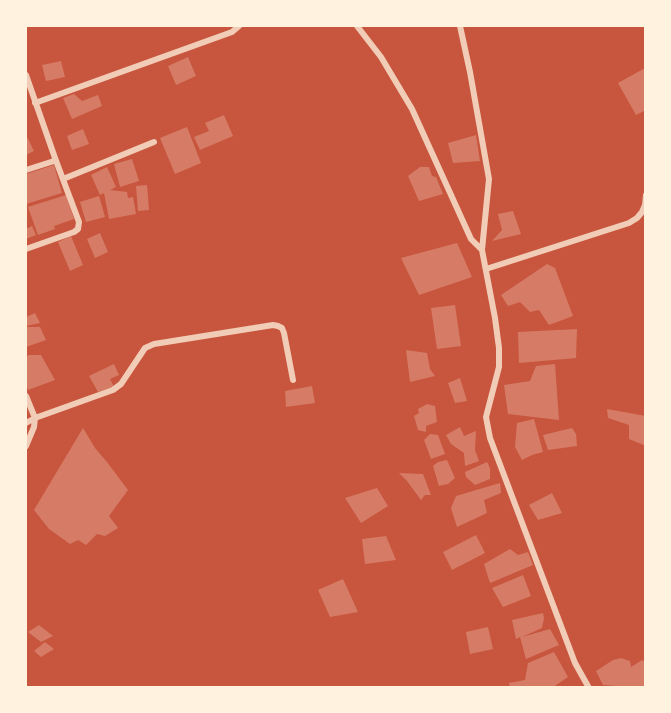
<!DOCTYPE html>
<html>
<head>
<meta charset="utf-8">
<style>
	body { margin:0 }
	#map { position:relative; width:671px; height:713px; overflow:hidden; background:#c8553d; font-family:Lato,sans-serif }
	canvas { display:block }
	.frame { position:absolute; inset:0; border:27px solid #fff3e0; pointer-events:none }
</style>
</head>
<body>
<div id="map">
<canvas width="671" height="713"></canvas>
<div class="frame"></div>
</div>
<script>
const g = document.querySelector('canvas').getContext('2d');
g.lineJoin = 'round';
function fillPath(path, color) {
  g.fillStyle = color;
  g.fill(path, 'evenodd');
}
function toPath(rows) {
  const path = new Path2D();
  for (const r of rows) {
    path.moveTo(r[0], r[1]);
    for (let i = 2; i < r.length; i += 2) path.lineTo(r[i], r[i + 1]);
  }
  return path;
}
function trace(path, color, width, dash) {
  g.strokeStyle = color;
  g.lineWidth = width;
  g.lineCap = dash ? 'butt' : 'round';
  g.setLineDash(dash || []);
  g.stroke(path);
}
const building = toPath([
	[188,57,196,76,176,85,168,66],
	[61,61,65,77,46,81,42,65],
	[645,68,646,110,636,115,618,83],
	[74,94,82,101,98,95,102,106,72,119,63,98],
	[224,115,233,136,200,150,194,137,209,131,205,123],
	[187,127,201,163,175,174,160,138],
	[83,129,89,144,72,150,67,136],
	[26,135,34,151,26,155],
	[476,135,480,161,453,163,448,143],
	[132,159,139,181,120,187,114,164],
	[54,165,62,193,26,204,26,174],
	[107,167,116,187,110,190,127,192,128,198,133,197,136,214,109,219,104,193,100,195,91,175],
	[420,167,429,167,432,176,436,177,443,194,419,201,408,176],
	[147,185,149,210,138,211,136,186],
	[66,195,74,219,54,226,55,229,38,235,28,207],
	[99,196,105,217,86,222,80,202],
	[513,211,521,234,492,241,502,230,498,214],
	[32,226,36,235,26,239,26,229],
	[100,233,108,252,95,258,87,239],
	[71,236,83,265,70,271,58,242],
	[457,243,472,277,419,295,401,258],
	[547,264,555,268,573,316,549,325,539,310,530,312,520,302,508,306,501,295],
	[455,305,461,346,437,349,431,308],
	[35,313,40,323,26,326,26,317],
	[26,327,40,327,46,340,26,347],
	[577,329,576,358,519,363,518,332],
	[406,350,427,353,430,369,435,376,410,382],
	[29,355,41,355,55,380,28,390,26,384,26,357],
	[114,364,119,375,110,379,114,387,98,392,89,376],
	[555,364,559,420,508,414,504,385,530,381,536,366],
	[460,378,467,401,455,403,448,383],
	[312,386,315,403,286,407,285,391],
	[427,404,435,406,437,422,426,426,426,432,418,430,414,416,419,413,418,409],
	[607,409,646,416,646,446,629,439,629,425,608,418],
	[534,419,543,452,532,455,522,460,515,447,517,423],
	[460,427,464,436,476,431,475,450,479,461,465,466,464,453,451,444,446,435],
	[83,428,95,448,107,462,128,490,109,516,118,528,105,536,97,534,86,545,78,540,70,544,49,529,34,510],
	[572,428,576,434,577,446,548,450,543,435],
	[430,434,438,435,445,454,431,459,424,440],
	[447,460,455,478,448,484,439,486,433,466,438,462],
	[487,462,490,468,490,479,475,485,466,477,465,472],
	[399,473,423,474,431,495,425,495,421,500,407,481],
	[500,483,501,493,484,500,487,513,457,527,451,508,456,496],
	[377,488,388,506,361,523,345,498],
	[552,493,562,513,538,520,529,505],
	[476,535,485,553,452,570,443,552],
	[386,536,396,560,365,564,362,539],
	[510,549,518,555,528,552,533,565,490,583,484,564],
	[523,575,531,596,503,607,492,588],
	[343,579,358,612,330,617,318,590],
	[543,613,544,618,542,628,522,637,550,629,559,645,526,659,520,637,516,639,512,620],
	[39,625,53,636,41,642,28,632],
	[488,627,493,649,470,654,466,632],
	[45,642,54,649,41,657,34,651],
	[554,652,568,677,552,688,510,688,509,683,525,680,528,663],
	[621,658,630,661,631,667,642,660,646,663,646,688,603,685,596,671,613,660]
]);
const minor = toPath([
	[357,26,381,57,412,109,471,239,482,250,495,318,499,348,499,367,486,417,490,438,575,663,589,688],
	[460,26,470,72,489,179,482,250],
	[26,75,55,158,54,161,26,170],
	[35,103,232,32,239,26],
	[63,179,154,142],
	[26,249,74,232,78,229,79,222,55,158],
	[486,269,629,223,637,218,642,212,645,205,646,195],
	[26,396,35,418,34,427,26,446],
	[26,423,35,418,113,390,121,384,145,348,154,344,273,325,278,326,282,328,284,333,293,380]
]);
fillPath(building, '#d67c66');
trace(minor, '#f1ccb7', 6);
</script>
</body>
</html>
